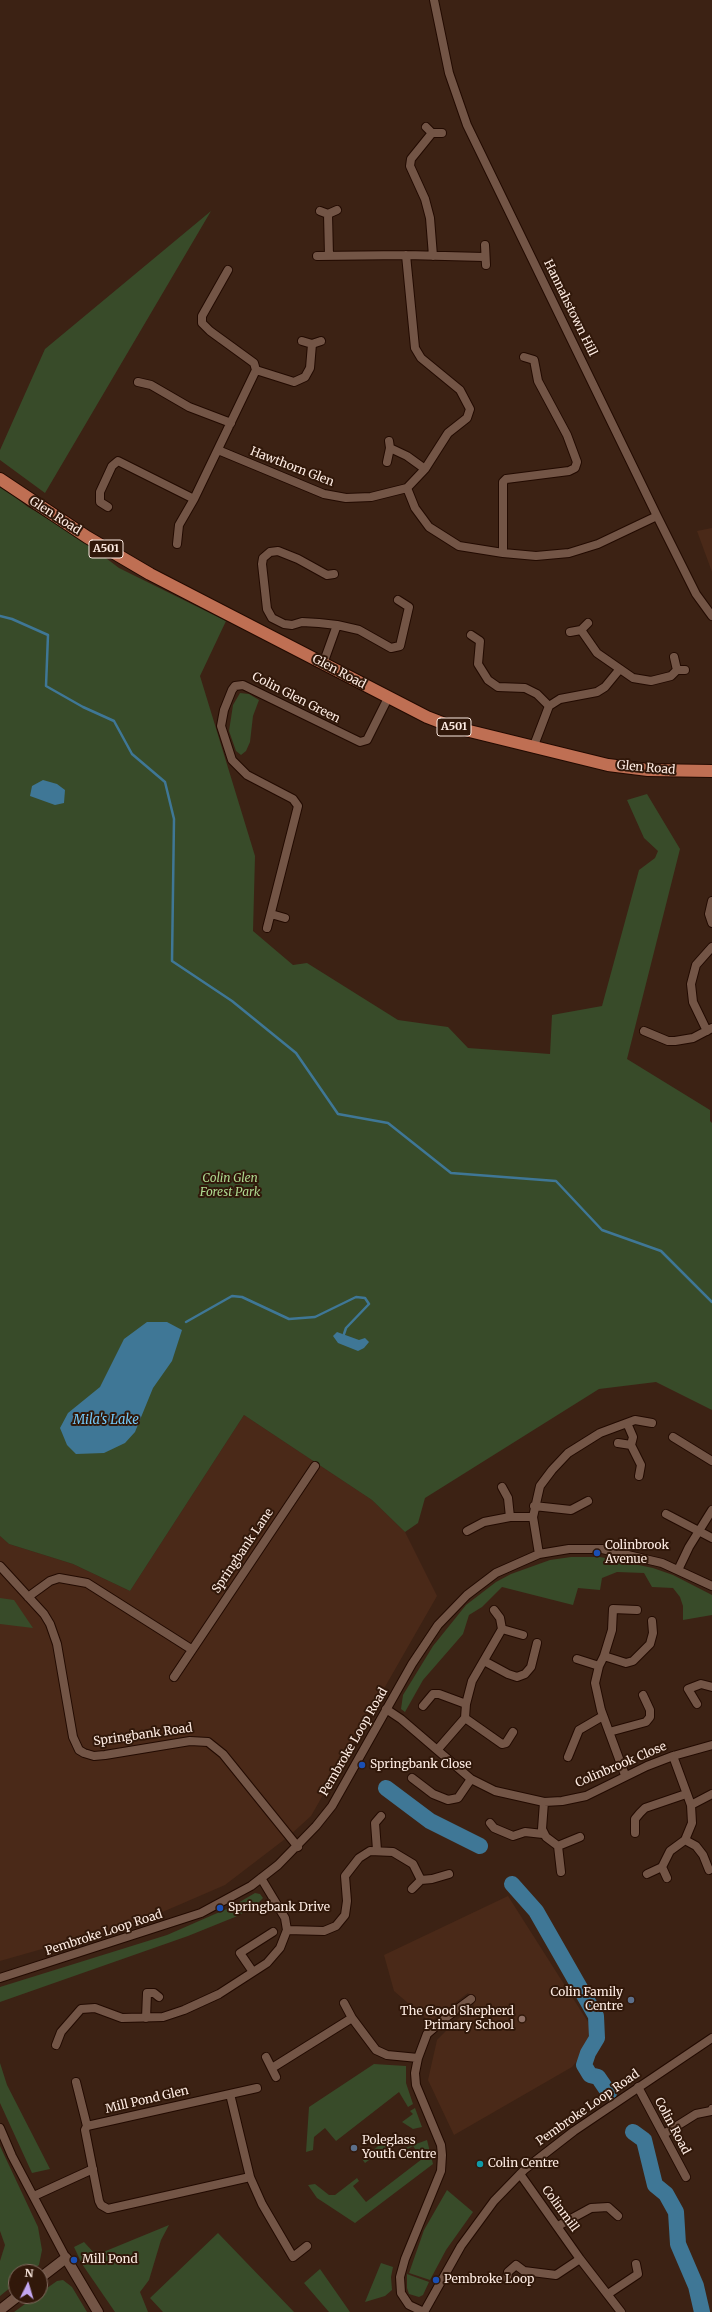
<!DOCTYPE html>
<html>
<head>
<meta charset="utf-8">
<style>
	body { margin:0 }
	#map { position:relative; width:712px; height:2312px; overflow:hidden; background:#3c2214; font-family:Merriweather,serif }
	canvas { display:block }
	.north { position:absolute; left:8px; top:2264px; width:40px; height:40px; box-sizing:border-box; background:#31180a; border:1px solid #836c60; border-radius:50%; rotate:5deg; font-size:11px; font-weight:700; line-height:16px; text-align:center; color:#fdebe2 }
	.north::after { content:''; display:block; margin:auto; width:14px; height:18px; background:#c3a7f2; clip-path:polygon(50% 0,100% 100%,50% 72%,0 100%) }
</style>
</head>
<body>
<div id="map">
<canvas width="712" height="2312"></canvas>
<div class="north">N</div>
</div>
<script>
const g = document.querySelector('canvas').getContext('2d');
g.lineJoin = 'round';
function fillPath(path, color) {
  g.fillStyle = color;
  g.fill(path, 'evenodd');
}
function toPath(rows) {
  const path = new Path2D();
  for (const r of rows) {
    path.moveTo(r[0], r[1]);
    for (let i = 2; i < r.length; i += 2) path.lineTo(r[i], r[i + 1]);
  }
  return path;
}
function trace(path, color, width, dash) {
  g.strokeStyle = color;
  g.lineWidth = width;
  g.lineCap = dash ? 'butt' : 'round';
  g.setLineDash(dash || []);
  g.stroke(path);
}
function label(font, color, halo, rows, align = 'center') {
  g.font = font + ' Merriweather,serif';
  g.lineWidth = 4;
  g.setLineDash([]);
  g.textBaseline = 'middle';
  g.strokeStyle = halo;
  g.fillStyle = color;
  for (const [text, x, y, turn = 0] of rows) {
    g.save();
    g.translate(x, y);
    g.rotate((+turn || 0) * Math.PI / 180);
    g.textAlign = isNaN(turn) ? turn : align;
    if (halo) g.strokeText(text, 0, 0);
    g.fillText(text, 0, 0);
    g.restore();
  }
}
const built = toPath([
	[712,528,712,572,697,531],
	[244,1415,372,1500,405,1532,437,1596,311,1816,289,1836,225,1885,144,1920,0,1961,0,1536,9,1544,73,1564,130,1591],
	[508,1896,590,2025,587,2048,572,2067,454,2135,428,2080,437,2040,462,2015,475,2008,468,1993,430,2022,394,1991,384,1955]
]);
const green = toPath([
	[211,211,45,493,0,460,0,450,45,349],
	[0,485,28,507,73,533,119,568,226,621,200,676,255,856,253,931,293,965,307,963,398,1020,448,1027,468,1048,550,1054,552,1015,602,1006,639,870,655,858,658,851,644,838,627,800,647,794,680,849,627,1059,710,1110,710,1121,712,1123,712,1410,656,1382,599,1389,425,1498,418,1523,405,1532,372,1500,244,1415,130,1591,73,1564,9,1544,0,1536],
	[240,693,249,694,259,700,253,716,250,742,246,751,241,755,236,751,229,731,233,705],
	[571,1557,600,1557,653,1568,673,1575,712,1595,712,1615,683,1620,683,1606,680,1597,673,1588,652,1587,644,1573,617,1572,602,1578,600,1590,578,1588,573,1605,502,1587,482,1607,469,1615,463,1634,423,1680,405,1712,401,1709,403,1695,433,1646,466,1605,496,1582,511,1574,550,1560],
	[0,1598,14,1600,33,1628,0,1624],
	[255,1893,260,1894,263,1898,254,1907,235,1917,188,1936,0,2002,0,1987,167,1935,231,1907],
	[0,2063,7,2085,50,2169,32,2173,0,2103],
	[374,2064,406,2066,406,2083,413,2104,408,2107,399,2092,336,2141,325,2128,314,2137,313,2150,306,2152,309,2107],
	[415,2108,422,2127,413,2129,402,2122,413,2114,410,2111],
	[387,2139,391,2144,365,2163,362,2159],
	[427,2140,433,2164,355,2223,317,2198,308,2185,315,2184,329,2195,335,2195,357,2178,359,2181,353,2186,366,2202,422,2159,413,2146,406,2150,405,2148],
	[0,2146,38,2227,42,2250,39,2265,30,2272,16,2272,16,2283,0,2296,0,2261,5,2245,0,2231],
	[447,2190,473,2212,446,2250,430,2280,409,2273,424,2230],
	[169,2225,161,2240,149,2280,140,2292,148,2312,115,2312,82,2264,74,2247,84,2242,96,2255],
	[218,2233,294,2312,163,2312,150,2298],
	[381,2263,393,2267,391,2277,392,2290,385,2296,365,2302],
	[320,2269,350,2312,329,2312,304,2283],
	[407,2274,429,2282,423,2295,419,2297,409,2294,407,2288],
	[63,2280,72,2287,87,2312,14,2312,36,2296,40,2296,40,2293,57,2281]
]);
const water = toPath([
	[43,780,57,784,65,790,64,803,55,805,30,796,32,786],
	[147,1322,167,1322,182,1330,172,1361,153,1388,135,1432,125,1443,104,1453,76,1454,67,1445,60,1428,68,1413,100,1387,124,1339],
	[337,1332,359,1340,365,1338,369,1342,364,1348,358,1351,338,1343,333,1336]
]);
const stream = toPath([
	[0,616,12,619,48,635,46,686,83,707,114,721,132,754,165,782,174,819,172,961,232,1001,296,1053,338,1114,388,1123,451,1173,556,1181,602,1230,661,1251,712,1302],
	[186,1322,232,1296,242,1297,289,1319,315,1317,356,1297,365,1298,369,1304,346,1328,344,1334]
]);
const river = toPath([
	[386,1788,430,1821,480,1846],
	[512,1884,536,1911,596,2016,597,2038,588,2053,584,2065,590,2075,598,2077,609,2093],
	[633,2132,644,2140,655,2185,666,2194,676,2212,678,2244,696,2286,702,2312]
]);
const minor = toPath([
	[434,0,449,73,467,125,657,516,696,594,712,616],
	[426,127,432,133,442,133],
	[432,133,411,159,410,166,425,199,430,218,433,256],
	[320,211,328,214,337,210],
	[328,214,329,256],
	[485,245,486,265],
	[406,255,415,348,421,358,460,390,470,409,467,418,448,433,425,469,407,488],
	[317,256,406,255,484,257],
	[302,341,312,344,321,341],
	[256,370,294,382,305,377,310,368,312,344],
	[138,382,151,385,189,407,231,423],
	[390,448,407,456,425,469],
	[218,450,324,494,346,498,371,497,407,488],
	[387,462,390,448,389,441],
	[407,488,415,508,429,527,459,546,503,553,536,556,569,553,598,544,657,516],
	[108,507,100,502,100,492,112,466,118,461,194,499],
	[177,544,179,525,194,499,256,370,254,363,210,331,202,323,202,316,228,270],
	[503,553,503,482,506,479,569,471,575,468,577,462,567,435,538,381,534,360,524,357],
	[334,574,327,575,298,559,278,551,270,552,263,558,262,564,267,609,272,618,284,624,292,625,302,622,319,623,337,625,359,630,391,648,400,646,409,607,398,600],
	[581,630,597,653,633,678,651,681,671,676,677,670,685,670],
	[570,632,581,630,588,623],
	[471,635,480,641,478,664,488,680,498,687,525,688,537,694,549,706],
	[674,657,677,670],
	[323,664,337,625],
	[533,748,549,706,560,699,597,692,605,687,619,670],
	[712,901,709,914,712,923],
	[271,914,285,918],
	[267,928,298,806,293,799,247,775,232,760,221,726,224,710,232,690,235,686,243,685,360,742,367,740,388,698],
	[644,1031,668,1041,675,1041,693,1038,712,1028],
	[707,1031,693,1002,691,984,696,965,712,947],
	[627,1423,633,1437,631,1445,641,1465,639,1476],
	[673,1437,712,1461],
	[618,1443,631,1445],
	[502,1487,508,1498,510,1517],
	[534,1506,571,1510,588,1501],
	[666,1514,712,1538],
	[467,1531,484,1522,510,1517,533,1517],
	[539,1554,533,1517,540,1486,552,1470,568,1453,600,1433,635,1420,652,1423],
	[0,1566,44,1614,50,1624,57,1644,73,1737,79,1750,84,1753,94,1756,105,1755,190,1741,208,1742,223,1754,298,1847],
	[678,1570,689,1547,712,1510],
	[28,1597,50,1581,59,1578,87,1583,191,1649],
	[502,1629,523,1635],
	[604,1656,626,1663,633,1661,650,1644,653,1633,652,1621],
	[577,1659,599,1666],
	[484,1661,508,1674,517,1677,525,1674,531,1667,537,1643],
	[174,1677,315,1466],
	[697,1704,688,1689,701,1684,712,1687],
	[423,1706,433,1694,439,1694,466,1704],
	[386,1709,401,1719,471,1779,495,1791,544,1802,562,1801,586,1796,647,1766,673,1756,712,1745],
	[465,1718,502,1744,506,1743,513,1732],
	[609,1732,646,1722,650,1717,650,1710,643,1695],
	[438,1749,465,1718,466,1704,472,1681,502,1629,500,1618,494,1610],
	[568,1757,579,1730,603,1716],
	[625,1775,601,1710,595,1683,599,1666,604,1656,612,1630,613,1609,637,1610],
	[412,1778,433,1794,448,1800,458,1798,471,1779],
	[544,1802,542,1829,546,1837,558,1846,561,1872],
	[691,1805,712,1794],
	[490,1823,494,1828,513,1836,525,1832,543,1834],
	[635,1833,635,1819,640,1813,645,1808,686,1794],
	[685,1840,696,1846,703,1855,709,1870],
	[558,1846,580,1837],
	[377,1850,375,1823,381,1816],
	[662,1867,667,1878],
	[647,1874,662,1867,670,1851,685,1840,692,1823,691,1805,673,1756],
	[412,1889,421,1880,432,1879,449,1874],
	[287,1930,324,1931,336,1926,345,1915,347,1901,345,1876,359,1858,370,1851,393,1852,413,1864,421,1880],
	[253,1972,240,1953,273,1932],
	[0,1978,201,1913,251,1886,278,1865,316,1826,332,1806,412,1664,438,1625,467,1595,496,1573,539,1554,569,1549,602,1549,662,1563,712,1586],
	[344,2003,352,2018,376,2050,387,2055,418,2058],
	[146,2018,147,1993,154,1993,159,1997],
	[56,2045,61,2032,81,2009,95,2008,122,2018,163,2017,184,2010,219,1994,267,1963,280,1948,287,1930,285,1918,261,1878],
	[266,2057,276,2077],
	[272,2068,352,2018],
	[76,2082,87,2126],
	[638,2087,686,2177],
	[230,2094,250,2177,262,2204,293,2257,307,2246],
	[0,2128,12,2156,66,2258],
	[664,2134,696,2114,711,2111,712,2109],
	[520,2174,580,2259,621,2312],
	[250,2177,108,2209,101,2205,99,2201,85,2130,87,2126,257,2088],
	[34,2196,93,2169],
	[558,2226,591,2208,608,2207,618,2216],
	[507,2279,508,2272,516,2265,524,2271,556,2275,580,2259],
	[608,2294,638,2274,636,2264],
	[424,2312,461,2246,494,2201,525,2169,574,2131,712,2038],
	[424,2312,409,2305,401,2293,400,2277,405,2259,441,2171,442,2155,441,2145,416,2085,415,2073,418,2058,427,2034,448,2016,471,1999]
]);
const tertiary = toPath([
	[40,2278,66,2258,98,2312],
	[0,2310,18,2296]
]);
const primary = toPath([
	[0,479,87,537,150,574,427,717,453,727,608,765,648,770,712,771]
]);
const markers = [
	[597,1553,4,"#1a4fb4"],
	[362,1765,4,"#1a4fb4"],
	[220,1908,4,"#1a4fb4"],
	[631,2000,4,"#5c6f8a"],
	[522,2019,4,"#8d6e63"],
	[354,2148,4,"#5c6f8a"],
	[480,2164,4,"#0f9aa8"],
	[74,2260,4,"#1a4fb4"],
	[436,2280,4,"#1a4fb4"]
];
const shields = [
	[106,549,34],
	[454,727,34]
];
const shieldNames = [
	["A501",106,549],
	["A501",454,727]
];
const streetNames = [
	["Hannahstown Hill",570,308,64],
	["Hawthorn Glen",292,467,21],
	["Glen Road",55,516,33],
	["Glen Road",339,672,28],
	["Colin Glen Green",296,698,27],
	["Glen Road",646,768,5],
	["Springbank Lane",243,1551,-56],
	["Springbank Road",143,1735,-8],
	["Pembroke Loop Road",354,1742,-60],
	["Colinbrook Close",621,1765,-23],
	["Pembroke Loop Road",104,1933,-18],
	["Mill Pond Glen",147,2100,-13],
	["Pembroke Loop Road",588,2108,-35],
	["Colin Road",672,2126,62],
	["Colinmill",560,2209,54]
];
const parkNames = [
	["Colin Glen",230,1179],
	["Forest Park",230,1193]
];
const poiNames = [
	["Colinbrook",605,1546],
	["Avenue",605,1560],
	["Springbank Close",370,1765],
	["Springbank Drive",228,1908],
	["Colin Family",623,1993,"right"],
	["Centre",623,2007,"right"],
	["The Good Shepherd",514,2012,"right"],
	["Primary School",514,2026,"right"],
	["Poleglass",362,2141],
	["Youth Centre",362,2155],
	["Colin Centre",488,2164],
	["Mill Pond",82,2260],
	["Pembroke Loop",444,2280]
];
const waterNames = [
	["Mila's Lake",106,1420]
];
fillPath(built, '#4a2918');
fillPath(green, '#384b29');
fillPath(water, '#3f7796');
trace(stream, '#3f7796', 2.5);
trace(river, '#3f7796', 16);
trace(minor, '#220a01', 10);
trace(tertiary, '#220a01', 12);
trace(primary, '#220a01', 14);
trace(minor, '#735546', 8);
trace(tertiary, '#735546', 10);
trace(primary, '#bf6f53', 12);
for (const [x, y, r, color] of markers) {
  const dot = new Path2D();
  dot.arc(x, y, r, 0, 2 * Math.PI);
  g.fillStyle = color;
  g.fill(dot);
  trace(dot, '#31180a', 1.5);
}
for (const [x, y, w] of shields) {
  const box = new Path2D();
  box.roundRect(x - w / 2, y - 9, w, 18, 3);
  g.fillStyle = '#31180a';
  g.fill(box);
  trace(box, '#fdebe2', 1);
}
label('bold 11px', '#fdebe2', null, shieldNames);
label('12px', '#fdebe2', '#31180a', streetNames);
label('italic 12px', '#acd68e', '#31180a', parkNames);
label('12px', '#fdebe2', '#31180a', poiNames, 'left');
label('italic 13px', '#74c9f9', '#31180a', waterNames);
</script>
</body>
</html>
